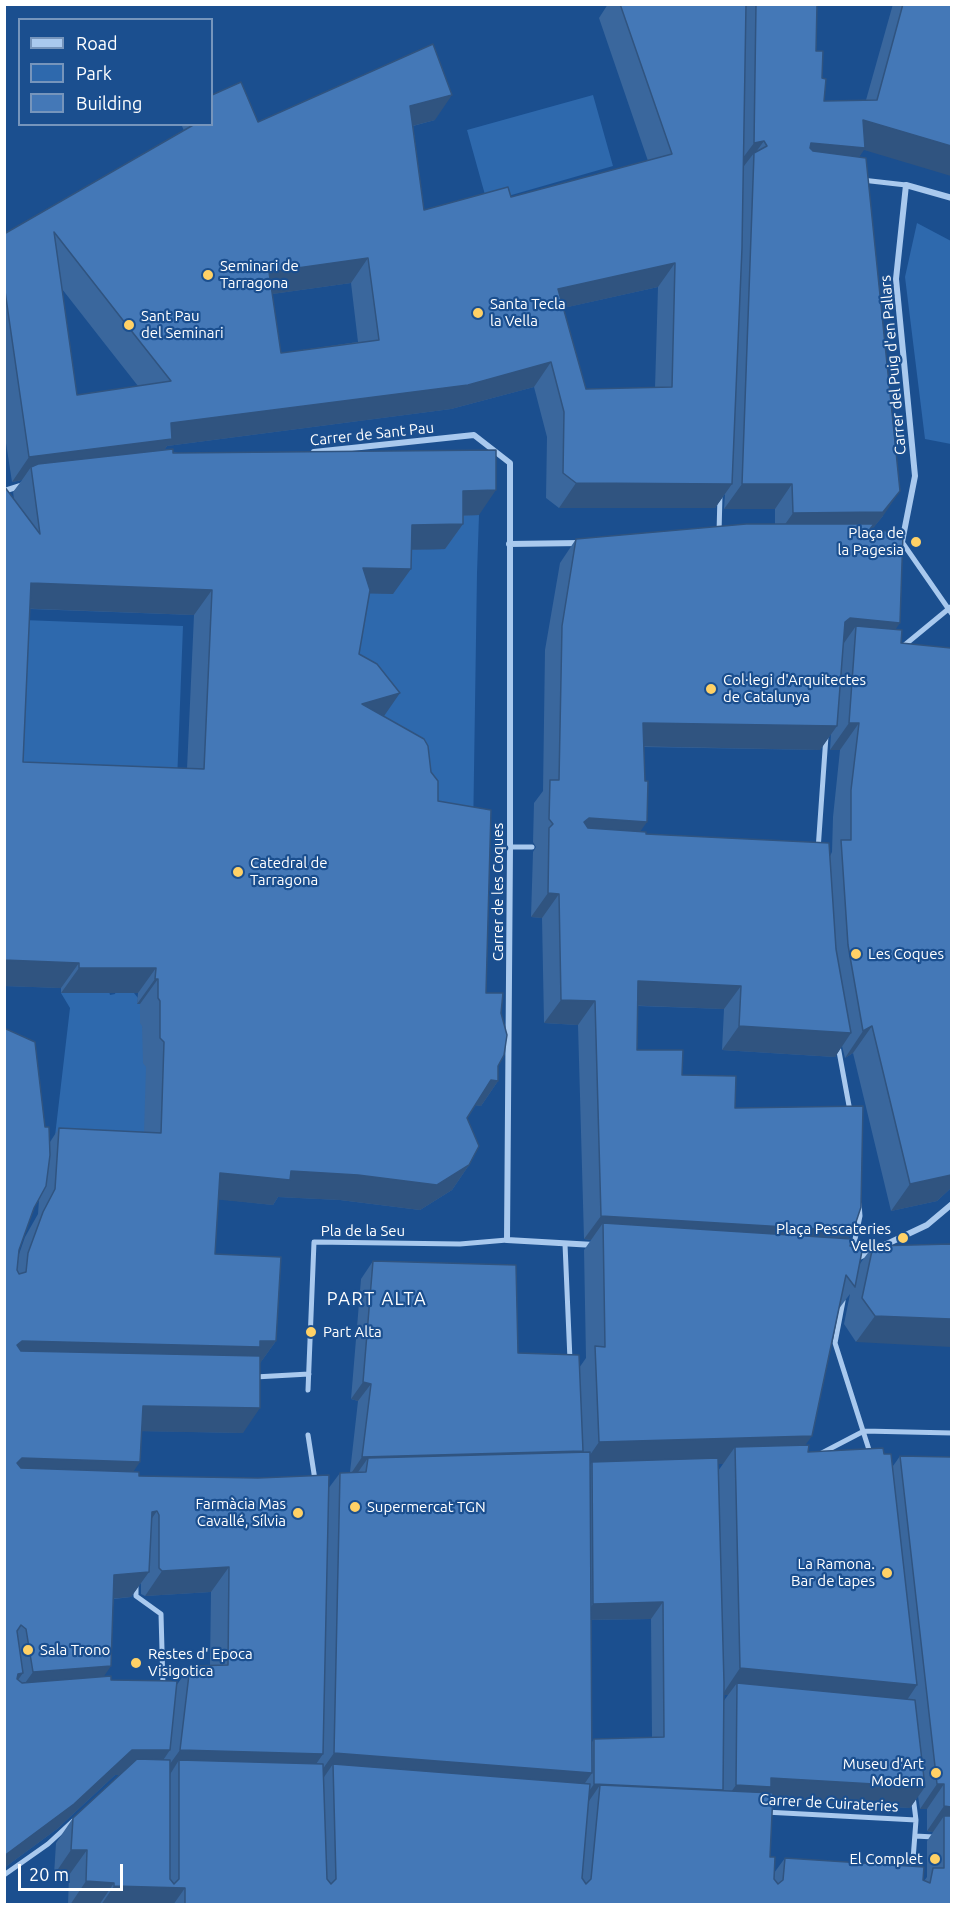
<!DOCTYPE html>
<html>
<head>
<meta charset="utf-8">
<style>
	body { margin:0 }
	#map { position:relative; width:956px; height:1909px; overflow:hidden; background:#1b4f8f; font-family:Ubuntu,sans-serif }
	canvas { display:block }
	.frame { position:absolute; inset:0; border:6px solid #fff; pointer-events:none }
	.legend { position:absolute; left:18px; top:18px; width:195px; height:108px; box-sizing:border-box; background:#1b4f8f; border:2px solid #7695bc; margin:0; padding:8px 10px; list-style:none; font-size:18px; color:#fff }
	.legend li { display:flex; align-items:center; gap:12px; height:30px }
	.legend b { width:30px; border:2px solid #7695bc }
	.scale { position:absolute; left:18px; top:1864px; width:105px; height:27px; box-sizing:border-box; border:3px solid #fff; border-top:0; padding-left:8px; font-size:18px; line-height:21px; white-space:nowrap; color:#fff; -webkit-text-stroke:4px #1b4f8f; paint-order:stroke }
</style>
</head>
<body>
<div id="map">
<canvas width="956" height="1909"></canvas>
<div class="frame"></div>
<ul class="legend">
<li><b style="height:8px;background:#a9c9ee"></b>Road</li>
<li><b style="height:16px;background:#2e69ad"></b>Park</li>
<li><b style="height:16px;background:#4478b7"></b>Building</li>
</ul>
<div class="scale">20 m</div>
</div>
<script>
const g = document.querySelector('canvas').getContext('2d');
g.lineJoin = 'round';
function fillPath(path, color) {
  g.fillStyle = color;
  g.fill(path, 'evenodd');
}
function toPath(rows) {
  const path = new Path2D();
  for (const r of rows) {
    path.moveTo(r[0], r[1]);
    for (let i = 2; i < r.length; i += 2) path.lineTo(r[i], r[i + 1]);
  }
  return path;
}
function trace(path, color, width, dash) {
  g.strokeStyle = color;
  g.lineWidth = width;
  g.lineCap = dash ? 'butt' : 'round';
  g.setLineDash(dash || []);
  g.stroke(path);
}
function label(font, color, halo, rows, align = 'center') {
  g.font = font + ' Ubuntu,sans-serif';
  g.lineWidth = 4.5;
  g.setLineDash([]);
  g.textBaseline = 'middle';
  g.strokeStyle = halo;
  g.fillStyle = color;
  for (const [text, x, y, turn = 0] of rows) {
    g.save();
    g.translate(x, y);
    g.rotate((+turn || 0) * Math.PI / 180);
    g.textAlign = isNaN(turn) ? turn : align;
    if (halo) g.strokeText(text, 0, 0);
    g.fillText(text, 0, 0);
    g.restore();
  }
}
const green = toPath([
	[593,95,613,166,487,202,467,130],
	[917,223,951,241,951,444,925,439,905,277],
	[479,515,477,573,473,836,279,656,350,607,411,550,445,549,445,516],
	[23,620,183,626,177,782,17,777],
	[109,991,110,995,115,994,116,991,134,993,138,998,137,1004,140,1004,161,1082,143,1157,53,1153,70,1008,61,993]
]);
const pedestrian = toPath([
	[862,180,906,185],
	[719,533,720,495],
	[902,542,952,614],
	[901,648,952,606],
	[510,847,532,847],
	[818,850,826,736],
	[838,1046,850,1111],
	[565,1244,570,1360],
	[852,1253,860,1216,859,1204],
	[843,1301,835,1343,871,1456],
	[255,1377,309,1374],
	[308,1390,314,1242,460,1244,507,1240],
	[308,1435,315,1480],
	[818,1455,864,1431,952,1433],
	[136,1585,136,1596,161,1614,163,1686],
	[765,1812,916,1820],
	[915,1836,934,1837],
	[912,1873,916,1820,913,1796],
	[4,1875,48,1844,73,1821]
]);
const minor = toPath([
	[314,452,474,435,510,463,510,847,507,1240,594,1245],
	[4,491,26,484],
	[900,542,902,542,915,476,896,279,906,185,952,198],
	[509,544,581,543],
	[855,1259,927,1225,952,1204]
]);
const wall = toPath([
	[608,4,817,4,816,51,822,78,824,101,866,100,893,4,951,4,859,157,883,516,872,529,896,629,901,643,951,648,951,1188,937,1201,891,1211,853,1053,845,1058,842,1046,835,1057,722,1050,724,1009,638,1006,637,1050,682,1075,735,1108,848,1238,850,1246,859,1265,873,1246,951,1244,856,1342,844,1324,850,1294,838,1310,805,1445,808,1452,884,1454,893,1466,900,1456,951,1457,951,1905,68,1905,69,1875,54,1875,56,1843,73,1818,120,1775,115,1775,57,1829,4,1868,4,1028,45,1127,50,1142,59,1128,144,1132,146,1067,143,1063,142,1026,140,1023,140,1004,137,1004,138,993,61,993,61,988,4,986,4,486,14,499,13,492,22,480,12,482,4,430,4,234,184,131,182,126,183,124,212,124,258,122,435,120,413,126,424,210,511,197,648,161,599,18],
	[351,283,358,342,281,353,272,294],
	[658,287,655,388,586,389,563,308],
	[62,289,105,344,138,386,77,395],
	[534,387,547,437,546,498,559,508,715,508,725,494,724,509,775,509,775,524,576,539,560,563,545,650,543,791,534,803,533,842,536,847,533,852,531,917,542,918,544,1023,578,1025,584,1239,591,1240,584,1250,586,1358,579,1368,518,1353,373,1261,361,1279,351,1399,358,1401,350,1472,340,1473,328,1489,139,1476,133,1472,142,1431,243,1433,260,1363,276,1341,215,1254,218,1199,273,1205,278,1197,340,1200,420,1210,452,1190,469,1165,467,1118,475,1105,481,1106,498,1081,498,1066,486,993,431,772,384,716,359,654,370,593,393,594,411,550,445,549,463,524,463,516,479,515,164,450,167,446,451,409],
	[30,609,194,615,187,769,23,762],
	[831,734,830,750,840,750,833,817,832,852,830,856,646,834,640,831,644,747,820,750],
	[39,1200,38,1214,25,1237,18,1257,19,1250,34,1208],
	[718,1464,723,1464,718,1471],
	[141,1583,141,1594,145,1596,211,1592,210,1665,190,1666,176,1686,111,1680,104,1676,114,1599,131,1597],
	[651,1619,652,1737,594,1739,592,1742,591,1620],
	[723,1695,728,1695,723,1702],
	[918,1796,920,1809,927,1809,927,1831,933,1832,927,1841,927,1877,924,1881,785,1858,774,1873,770,1857,772,1800,910,1808]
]);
const shadedWall = toPath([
	[452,95,435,120,393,131,410,106],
	[863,120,951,146,951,176,864,150,848,173,794,168,811,143],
	[764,141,753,156,754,153,744,166,736,167,754,143],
	[368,258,351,283,251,297,269,272],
	[675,263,658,287,541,313,558,289],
	[551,362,534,387,451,409,167,446,155,464,31,467,22,480,12,482,29,457,171,423],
	[576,483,732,484,715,508,559,508],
	[742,484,792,484,775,509,724,509],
	[496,490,479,515,445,516,463,491],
	[900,491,883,516,866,537,776,537,793,513],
	[463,524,445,549,394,550,412,525],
	[363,568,411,569,393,594,345,593],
	[31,583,212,590,194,615,13,608],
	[850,618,900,623,883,647,856,626,844,643,833,642,845,622],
	[400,693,382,719,362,704],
	[643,723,837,726,820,750,626,746],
	[849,723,859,723,840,750,830,750],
	[589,818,647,822,630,846,567,846,584,822],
	[548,893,559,894,542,918,531,917],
	[4,960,79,963,61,988,4,986],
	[79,968,156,968,138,993,61,993],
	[155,979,158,979,140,1004,137,1004],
	[638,981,741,986,724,1009,622,1005],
	[561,1000,595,1001,578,1025,544,1023],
	[739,1026,851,1033,835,1057,722,1050],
	[872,1026,853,1053,845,1058,863,1031],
	[491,1080,498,1081,481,1106,474,1105],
	[469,1165,452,1190,420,1210,340,1200,278,1197,273,1205,202,1198,220,1173,291,1171],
	[951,1175,951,1188,937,1201,891,1211,910,1184],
	[601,1216,853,1231,837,1255,603,1223,591,1240,584,1239],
	[875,1316,951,1319,951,1347,856,1342],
	[22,1341,276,1341,258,1366,4,1366,17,1345],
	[363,1382,371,1384,358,1401,351,1399],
	[143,1406,260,1408,243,1433,126,1431],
	[812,1436,793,1462,735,1447,723,1464,592,1468,592,1462,588,1468,581,1468,599,1442],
	[583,1451,366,1472,368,1458,356,1475,350,1475,362,1457],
	[22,1458,140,1462,122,1488,4,1483,17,1463],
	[157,1511,139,1537,152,1512],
	[229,1567,211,1592,145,1596,162,1571],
	[149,1572,131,1597,97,1600,114,1575],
	[663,1602,651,1619,582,1620,593,1604],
	[111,1666,94,1691,15,1697,33,1672],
	[740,1668,917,1685,899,1712,737,1683,728,1695,722,1695],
	[23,1673,5,1698,18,1674],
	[132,1750,170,1750,153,1775,115,1775,57,1829,4,1868,4,1856],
	[180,1750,323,1754,305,1780,179,1760,169,1776,162,1775],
	[334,1753,592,1773,573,1800,333,1764,322,1780,315,1780],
	[771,1778,925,1787,910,1808,762,1799,721,1806,736,1785],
	[594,1784,723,1790,600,1785,589,1801,583,1800],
	[937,1784,944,1784,927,1809,920,1809],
	[944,1806,951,1807,951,1832,944,1816,933,1832,927,1831],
	[71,1850,87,1850,69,1875,54,1875],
	[86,1881,114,1883,99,1905,70,1905],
	[114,1886,185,1888,173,1905,101,1905]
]);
const building = toPath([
	[620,4,746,4,742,248,732,484,576,483,563,473,564,412,551,362,468,385,171,423,172,439,29,457,4,284,4,234,195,124,212,124,212,95,241,82,258,122,433,44,452,95,410,106,424,210,508,187,511,197,672,154,620,4],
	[54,232,122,319,171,381,77,395,54,232],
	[368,258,379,340,281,353,269,272,368,258],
	[675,263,672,387,586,389,558,289,675,263],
	[756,4,817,4,816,51,823,51,822,78,826,79,824,101,877,100,903,4,951,4,951,146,863,120,865,148,811,143,810,148,813,151,866,158,900,491,883,512,793,513,792,484,742,484,754,153,767,146,764,141,754,143,756,4],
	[173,449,173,453,496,450,496,490,463,491,463,524,412,525,411,569,363,568,370,590,359,654,377,664,400,693,362,704,424,739,428,746,431,772,438,781,438,801,491,810,486,993,503,993,501,1013,507,1035,504,1055,498,1066,498,1081,491,1080,467,1118,479,1146,469,1165,437,1185,358,1175,291,1171,290,1180,220,1173,215,1254,281,1257,276,1341,260,1341,260,1347,22,1341,17,1345,21,1351,260,1356,260,1408,143,1406,140,1462,22,1458,17,1463,21,1468,139,1472,139,1476,258,1478,329,1475,323,1754,180,1750,190,1666,228,1665,229,1567,162,1571,159,1568,159,1515,157,1511,152,1512,149,1572,114,1575,111,1666,33,1672,26,1629,21,1625,17,1631,23,1673,18,1674,17,1679,22,1683,111,1676,111,1680,177,1681,170,1750,132,1750,74,1804,4,1856,4,1028,35,1042,45,1127,49,1127,50,1155,46,1186,34,1208,19,1250,17,1270,19,1274,26,1272,28,1253,43,1212,55,1189,59,1128,161,1133,164,1042,160,1038,160,1001,158,998,158,979,155,979,156,968,79,968,79,963,4,960,4,486,40,534,31,467,38,464,173,449],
	[31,583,212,590,204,769,23,762,31,583],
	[746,524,874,524,870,529,903,533,900,623,850,618,845,622,837,726,643,723,645,781,648,781,647,822,589,818,584,822,588,828,646,832,646,834,829,843,836,949,851,1033,739,1026,741,986,638,981,637,1050,683,1050,682,1075,736,1076,735,1108,863,1106,861,1207,853,1231,601,1216,595,1001,561,1000,559,894,548,893,549,828,553,824,549,819,550,780,559,780,562,626,576,539,746,524],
	[856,626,902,630,901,643,951,648,951,1175,910,1184,872,1026,863,1031,848,945,841,840,851,840,851,790,859,723,849,723,856,626],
	[603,1223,852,1239,850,1246,863,1246,855,1287,846,1275,812,1436,599,1442,595,1346,605,1347,603,1223],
	[951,1244,951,1319,875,1316,862,1298,873,1246,951,1244],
	[373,1261,516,1265,518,1353,579,1355,583,1451,362,1457,371,1384,363,1382,373,1261],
	[809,1445,808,1452,883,1448,884,1454,891,1454,917,1685,740,1668,735,1447,809,1445],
	[590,1452,592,1773,334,1753,340,1473,366,1472,368,1458,590,1452],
	[900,1456,951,1457,951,1807,944,1806,944,1784,937,1784,900,1456],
	[718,1458,724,1683,723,1790,594,1784,594,1739,664,1737,663,1602,593,1604,592,1462,718,1458],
	[737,1683,915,1700,925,1787,771,1778,771,1787,736,1785,737,1683],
	[137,1759,170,1760,170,1879,174,1884,179,1879,179,1760,323,1764,327,1879,331,1884,336,1879,333,1764,590,1784,582,1878,586,1884,591,1879,600,1785,773,1793,770,1857,775,1857,774,1879,778,1884,783,1880,785,1858,924,1867,923,1880,930,1883,933,1868,944,1868,944,1816,951,1816,951,1905,185,1905,185,1888,114,1886,114,1883,86,1881,87,1850,71,1850,73,1818,137,1759]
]);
const markers = [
	[208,275,6,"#ffd166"],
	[478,313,6,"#ffd166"],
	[129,325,6,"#ffd166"],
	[916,542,6,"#ffd166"],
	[711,689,6,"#ffd166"],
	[238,872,6,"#ffd166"],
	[856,954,6,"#ffd166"],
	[903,1238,6,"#ffd166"],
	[311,1332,6,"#ffd166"],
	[355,1507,6,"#ffd166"],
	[298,1513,6,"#ffd166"],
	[887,1573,6,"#ffd166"],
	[28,1650,6,"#ffd166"],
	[136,1663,6,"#ffd166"],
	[936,1773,6,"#ffd166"],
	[935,1859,6,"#ffd166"]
];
const poiNames = [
	["Seminari de",220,266],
	["Tarragona",220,283],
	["Santa Tecla",490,304],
	["la Vella",490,321],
	["Sant Pau",141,316],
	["del Seminari",141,333],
	["Plaça de",904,533,"right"],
	["la Pagesia",904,550,"right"],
	["Col·legi d'Arquitectes",723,680],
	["de Catalunya",723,697],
	["Catedral de",250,863],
	["Tarragona",250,880],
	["Les Coques",868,954],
	["Plaça Pescateries",891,1229,"right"],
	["Velles",891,1246,"right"],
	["Part Alta",323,1332],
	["Farmàcia Mas",286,1504,"right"],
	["Cavallé, Sílvia",286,1521,"right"],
	["Supermercat TGN",367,1507],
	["La Ramona.",875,1564,"right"],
	["Bar de tapes",875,1581,"right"],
	["Sala Trono",40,1650],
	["Restes d' Epoca",148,1654],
	["Visigotica",148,1671],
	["Museu d'Art",924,1764,"right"],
	["Modern",924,1781,"right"],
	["El Complet",923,1859,"right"]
];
const streetNames = [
	["Carrer del Puig d'en Pallars",893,365,-95],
	["Carrer de Sant Pau",372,434,-6],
	["Carrer de les Coques",498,892,-90],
	["Pla de la Seu",363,1231],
	["Carrer de Cuirateries",829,1803,3]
];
const quarterNames = [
	["PART ALTA",377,1299]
];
fillPath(green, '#2e69ad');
trace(pedestrian, '#a9c9ee', 5);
trace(minor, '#a9c9ee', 6);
fillPath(wall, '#3a679d');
fillPath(shadedWall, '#305480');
fillPath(building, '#4478b7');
trace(building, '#305480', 1.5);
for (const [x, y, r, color] of markers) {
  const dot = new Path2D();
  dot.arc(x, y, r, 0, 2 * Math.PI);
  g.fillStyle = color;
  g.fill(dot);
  trace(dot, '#1b4f8f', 2);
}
label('15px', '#fff', '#1b4f8f', poiNames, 'left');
label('15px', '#fff', '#1b4f8f', streetNames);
g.letterSpacing = '1.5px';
label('18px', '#fff', '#1b4f8f', quarterNames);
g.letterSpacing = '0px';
</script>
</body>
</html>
